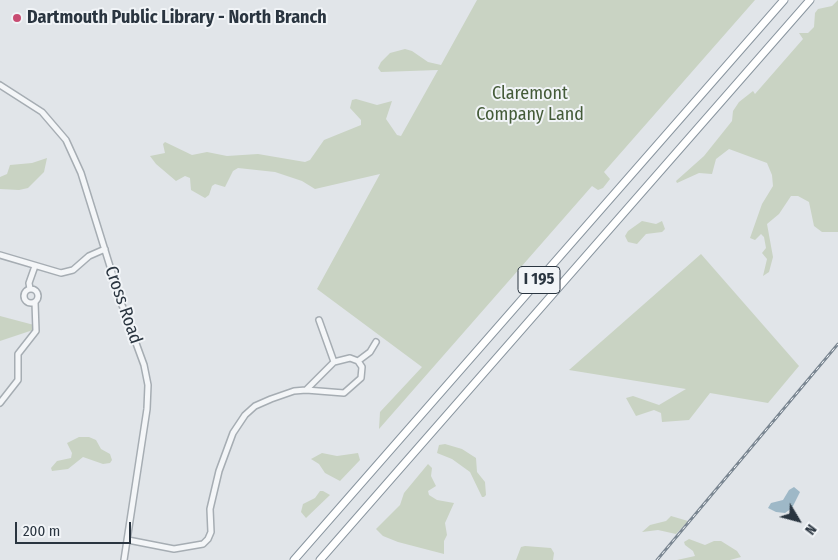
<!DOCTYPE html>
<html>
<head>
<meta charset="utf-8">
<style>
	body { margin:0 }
	#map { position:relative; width:838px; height:560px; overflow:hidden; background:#e1e5e9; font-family:"Fira Sans Condensed",sans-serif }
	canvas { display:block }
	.north { position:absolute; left:773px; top:495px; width:50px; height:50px; -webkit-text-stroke:4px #f1f4f7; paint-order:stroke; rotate:127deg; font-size:14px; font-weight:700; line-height:20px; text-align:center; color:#2a3540 }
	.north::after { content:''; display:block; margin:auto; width:18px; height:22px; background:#2a3540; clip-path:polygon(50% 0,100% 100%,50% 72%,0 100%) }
	.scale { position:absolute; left:15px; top:522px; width:116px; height:22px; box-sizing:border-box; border:2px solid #2a3540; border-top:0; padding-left:6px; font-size:15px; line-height:18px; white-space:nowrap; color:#2a3540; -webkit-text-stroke:4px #f1f4f7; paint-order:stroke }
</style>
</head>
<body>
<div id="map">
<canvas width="838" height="560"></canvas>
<div class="north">N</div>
<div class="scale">200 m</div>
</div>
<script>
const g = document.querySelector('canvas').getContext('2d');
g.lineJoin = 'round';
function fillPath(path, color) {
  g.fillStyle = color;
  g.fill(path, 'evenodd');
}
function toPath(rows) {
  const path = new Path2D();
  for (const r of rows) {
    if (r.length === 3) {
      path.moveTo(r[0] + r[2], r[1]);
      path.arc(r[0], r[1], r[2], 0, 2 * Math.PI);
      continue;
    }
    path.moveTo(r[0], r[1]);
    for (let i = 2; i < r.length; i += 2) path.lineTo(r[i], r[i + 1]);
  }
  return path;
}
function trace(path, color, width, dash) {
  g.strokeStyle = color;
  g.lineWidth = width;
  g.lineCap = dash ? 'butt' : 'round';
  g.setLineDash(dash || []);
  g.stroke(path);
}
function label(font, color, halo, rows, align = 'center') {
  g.font = font + ' "Fira Sans Condensed",sans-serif';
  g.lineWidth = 4;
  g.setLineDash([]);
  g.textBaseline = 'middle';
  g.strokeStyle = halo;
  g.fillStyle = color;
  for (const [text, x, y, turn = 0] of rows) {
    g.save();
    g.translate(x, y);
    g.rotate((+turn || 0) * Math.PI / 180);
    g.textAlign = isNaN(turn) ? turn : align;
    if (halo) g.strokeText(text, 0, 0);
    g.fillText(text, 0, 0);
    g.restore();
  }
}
const green = toPath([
	[477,0,755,0,604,172,610,179,603,188,598,190,592,186,379,429,380,412,422,367,317,289,380,174,315,189,302,181,275,172,238,168,233,171,225,187,215,184,212,186,209,195,205,198,191,190,190,178,185,176,176,181,156,164,150,156,165,153,163,144,165,142,192,155,207,152,227,156,258,154,305,162,310,160,324,140,361,125,361,120,350,108,352,100,356,99,377,105,392,101,386,119,397,135,401,136,438,70,381,72,378,68,381,62,390,53,405,49,412,51,428,62,441,65],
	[838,0,838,232,822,232,814,226,809,202,798,196,791,196,779,214,767,224,773,257,769,272,763,276,767,259,762,253,766,248,764,237,761,234,755,240,750,238,762,204,773,186,772,175,767,163,729,149,716,159,712,174,699,173,677,183,676,181,704,156,732,121,733,111,739,102,753,91,755,94,803,39,799,33,808,33,814,27,815,13,818,9,832,6],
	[47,158,44,172,28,188,19,190,0,189,0,177,7,174,10,165,32,163],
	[642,221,656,224,662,221,665,229,662,232,646,234,637,244,628,242,625,236,628,231],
	[701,254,799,366,768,403,710,393,689,420,662,422,661,413,654,410,636,416,626,398,633,396,659,405,686,389,569,370],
	[0,316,34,325,36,329,0,341],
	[79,437,89,437,96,440,101,449,110,454,112,460,110,463,103,464,83,457,68,469,52,471,51,468,57,461,71,458,72,453,67,443],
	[445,444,462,449,476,458,477,472,485,482,486,495,484,497,482,497,470,472,452,459,437,453,439,445],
	[322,453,337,456,358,453,360,460,340,481,325,473,319,464,311,459],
	[428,464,432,468,431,476,436,486,428,491,429,495,437,500,454,503,445,523,447,535,444,541,444,554,398,542,383,536,376,529,400,505,404,493],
	[320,491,323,491,330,495,306,518,301,512,303,504,315,498],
	[671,516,688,521,676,534,658,530,642,532,650,525,666,521],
	[689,539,705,545,714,541,721,541,737,551,741,557,730,560,677,560,695,556,693,551,685,545,684,542],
	[525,546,551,548,554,553,553,560,516,560,521,547]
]);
const water = toPath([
	[794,487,800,492,792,508,785,513,776,512,768,508,771,503,783,500,789,490]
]);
const minor = toPath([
	[0,85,42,112,66,140,81,173,122,305,144,365,148,385,147,409,124,560],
	[0,255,61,273,73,270,89,256,105,249],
	[31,296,7],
	[30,289,29,283,35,266],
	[319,320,334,362],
	[358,361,370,352,376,342],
	[0,403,18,380,18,354,36,331,35,302],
	[128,540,174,549,203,544,208,539,211,532,210,509,219,471,233,433,245,415,255,406,271,399,294,391,306,390,334,362,350,358,358,361,362,367,361,378,344,393,306,390]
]);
const highway = toPath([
	[294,560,784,0],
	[320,560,810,0]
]);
const rail = toPath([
	[657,560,838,344]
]);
const markers = [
	[17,18,5,"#c84c72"]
];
const shields = [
	[539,280,42]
];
const shieldNames = [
	["I 195",539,280]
];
const poiNames = [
	["Dartmouth Public Library - North Branch",27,18]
];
const parkNames = [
	["Claremont",530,94],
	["Company Land",530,115]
];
const streetNames = [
	["Cross Road",123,305,71]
];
fillPath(green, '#c9d3c3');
fillPath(water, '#9eb8c7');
trace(minor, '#a6adb3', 8);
trace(highway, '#89959f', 9);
trace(minor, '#f4f6f8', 5);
trace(highway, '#fff', 7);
trace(rail, '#7b8792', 3);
trace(rail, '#f1f4f7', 1, [4]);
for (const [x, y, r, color] of markers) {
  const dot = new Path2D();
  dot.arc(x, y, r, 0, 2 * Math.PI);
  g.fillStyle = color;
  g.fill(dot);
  trace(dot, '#f1f4f7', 2);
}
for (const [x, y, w] of shields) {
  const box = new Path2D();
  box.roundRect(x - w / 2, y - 13.5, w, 27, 4);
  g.fillStyle = '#f1f4f7';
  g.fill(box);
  trace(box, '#2a3540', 1);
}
label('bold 16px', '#2a3540', null, shieldNames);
label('bold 18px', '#2a3540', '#f1f4f7', poiNames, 'left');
label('18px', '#445b38', '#f1f4f7', parkNames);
label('18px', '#2a3540', '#f1f4f7', streetNames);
</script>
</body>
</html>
